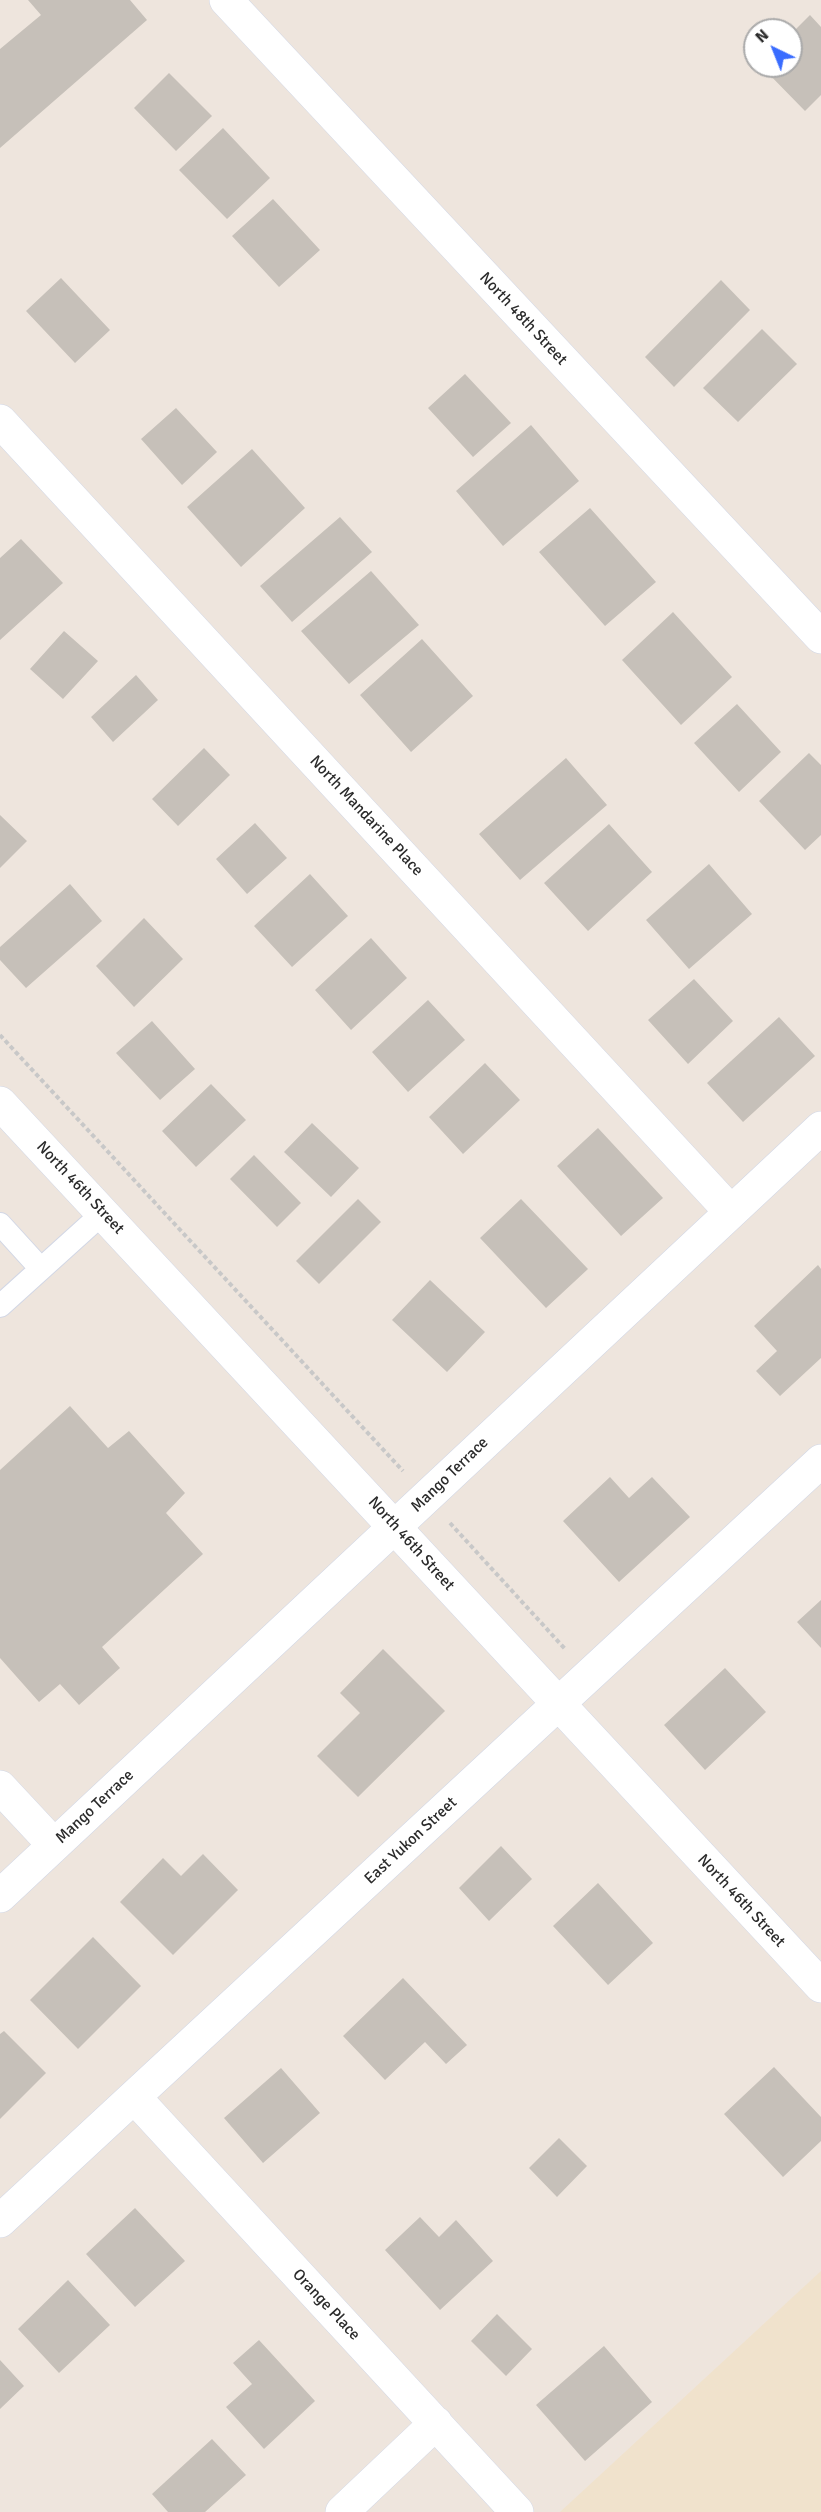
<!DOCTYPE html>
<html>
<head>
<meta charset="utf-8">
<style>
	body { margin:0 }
	#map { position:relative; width:821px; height:2512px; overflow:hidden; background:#eee5dd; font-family:Signika,sans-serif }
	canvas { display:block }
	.north { position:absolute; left:743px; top:18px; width:60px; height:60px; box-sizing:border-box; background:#fff; border:2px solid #aaa; border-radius:50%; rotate:317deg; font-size:16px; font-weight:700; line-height:24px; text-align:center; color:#2b2b2b }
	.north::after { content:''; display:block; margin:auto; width:21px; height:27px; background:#396cff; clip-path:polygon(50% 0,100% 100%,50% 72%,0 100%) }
</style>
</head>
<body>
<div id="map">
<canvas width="821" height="2512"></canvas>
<div class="north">N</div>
</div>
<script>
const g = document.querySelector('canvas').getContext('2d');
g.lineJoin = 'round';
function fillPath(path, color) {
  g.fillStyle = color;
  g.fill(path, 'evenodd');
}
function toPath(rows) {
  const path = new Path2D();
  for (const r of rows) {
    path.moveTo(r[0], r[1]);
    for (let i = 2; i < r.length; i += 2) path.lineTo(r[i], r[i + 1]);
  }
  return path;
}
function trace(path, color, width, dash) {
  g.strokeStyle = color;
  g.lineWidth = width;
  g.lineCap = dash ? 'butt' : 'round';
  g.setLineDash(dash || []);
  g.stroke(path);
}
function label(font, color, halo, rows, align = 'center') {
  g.font = font + ' Signika,sans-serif';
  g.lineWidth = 6;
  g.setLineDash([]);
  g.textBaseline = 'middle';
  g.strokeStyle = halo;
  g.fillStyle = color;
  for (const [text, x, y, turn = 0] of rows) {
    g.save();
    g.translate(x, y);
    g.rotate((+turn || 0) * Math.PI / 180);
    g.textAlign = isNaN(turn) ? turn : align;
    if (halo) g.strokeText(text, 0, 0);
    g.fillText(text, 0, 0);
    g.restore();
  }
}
const education = toPath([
	[821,2271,821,2512,560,2512]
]);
const building = toPath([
	[28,0,130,0,147,20,0,148,0,49,41,15],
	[810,15,821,27,821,95,805,111,761,66,791,66,791,34],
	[169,73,212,116,176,151,134,108],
	[223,128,270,178,227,219,179,170],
	[273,199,320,250,279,287,232,236],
	[61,278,110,330,75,363,26,311],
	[721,280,750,310,674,387,645,357],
	[762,329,797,364,738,422,703,388],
	[465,374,511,423,473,457,428,408],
	[176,408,217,452,182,485,141,439],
	[531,425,579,481,503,546,456,491],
	[252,449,305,508,241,567,187,507],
	[590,508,656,582,605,626,539,552],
	[340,517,372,552,292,622,260,586],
	[21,539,63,583,0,640,0,558],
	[371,571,419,625,349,684,301,631],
	[673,612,732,677,681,725,622,660],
	[64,631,98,661,63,699,30,669],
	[422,639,473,696,411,752,360,695],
	[136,675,158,700,113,742,91,717],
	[737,704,781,752,739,792,694,743],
	[204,748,230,775,178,826,152,799],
	[809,753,821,765,821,835,805,850,759,801],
	[566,758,607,805,520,880,479,834],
	[0,815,27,841,0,868],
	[255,823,287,858,247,894,216,859],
	[609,824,652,872,588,931,544,883],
	[709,864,752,914,689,969,646,920],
	[310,874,348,916,292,967,254,926],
	[70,884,102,921,26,988,0,960,0,947],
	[144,918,183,959,134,1007,96,966],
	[371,938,407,978,351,1030,315,990],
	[694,979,733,1021,688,1064,648,1020],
	[428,1000,465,1040,408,1092,372,1052],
	[779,1017,815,1056,743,1122,707,1083],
	[152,1021,195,1069,160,1100,116,1053],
	[485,1063,520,1100,463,1154,429,1117],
	[211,1084,246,1120,196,1167,162,1131],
	[312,1123,359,1168,331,1197,284,1152],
	[598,1128,663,1198,621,1236,557,1166],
	[254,1155,301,1203,277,1227,230,1179],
	[358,1199,381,1222,319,1284,296,1261],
	[521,1199,588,1269,546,1308,480,1238],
	[818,1265,821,1269,821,1358,780,1396,756,1371,777,1351,754,1326],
	[430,1280,485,1332,447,1372,392,1320],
	[70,1406,108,1448,129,1431,185,1493,166,1513,203,1554,102,1647,120,1668,79,1705,60,1684,39,1702,0,1658,0,1470],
	[610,1477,629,1498,652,1477,690,1517,619,1582,563,1521],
	[821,1600,821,1648,797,1622],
	[383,1649,445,1711,358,1797,317,1756,360,1713,340,1693],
	[725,1668,766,1712,705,1770,664,1725],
	[501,1846,532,1879,489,1921,459,1888],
	[203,1854,238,1890,173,1955,120,1902,163,1858,181,1876],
	[598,1883,653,1943,608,1985,553,1926],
	[93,1937,141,1986,78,2049,30,2000],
	[403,1978,467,2045,446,2064,425,2042,385,2080,343,2036],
	[4,2031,46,2073,0,2119,0,2034],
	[774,2067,821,2117,821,2141,783,2177,724,2114],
	[281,2068,320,2113,263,2163,224,2118],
	[559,2138,587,2166,557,2197,529,2168],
	[135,2208,185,2261,135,2307,86,2254],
	[420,2217,439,2237,456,2220,493,2261,440,2310,385,2250],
	[68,2280,110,2325,59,2373,18,2329],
	[497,2314,532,2349,506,2376,471,2341],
	[259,2340,315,2401,264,2449,226,2407,252,2384,233,2363],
	[604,2346,652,2402,585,2461,536,2405],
	[0,2360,24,2386,0,2409],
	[212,2439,246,2475,205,2512,168,2512,152,2494]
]);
const path = toPath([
	[0,1035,403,1471],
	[450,1523,566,1650]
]);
const lane = toPath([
	[0,1224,41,1269],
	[0,1306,103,1213]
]);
const street = toPath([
	[226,0,821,637],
	[0,421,731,1212],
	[558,1704,821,1461],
	[0,1787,54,1845],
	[0,1896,821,1128],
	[135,2098,517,2512],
	[342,2512,436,2423]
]);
const secondary = toPath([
	[0,1103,821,1986],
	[0,2221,558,1704]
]);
const streetNames = [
	["North 48th Street",523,319,47],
	["North Mandarine Place",366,816,47],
	["North 46th Street",80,1188,47],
	["Mango Terrace",450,1475,-44],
	["North 46th Street",411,1544,48],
	["Mango Terrace",95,1807,-43],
	["East Yukon Street",411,1841,-43],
	["North 46th Street",741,1901,47],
	["Orange Place",326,2305,47]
];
fillPath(education, '#f0e2cc');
fillPath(building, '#c6c0b9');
trace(lane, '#d2d7e5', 24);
trace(street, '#d2d7e5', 34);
trace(secondary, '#d2d7e5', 34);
trace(path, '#c8c8c8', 4, [4.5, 3]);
trace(lane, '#fff', 22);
trace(street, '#fff', 33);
trace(secondary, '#fff', 33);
label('16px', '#2b2b2b', '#fff', streetNames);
</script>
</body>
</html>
